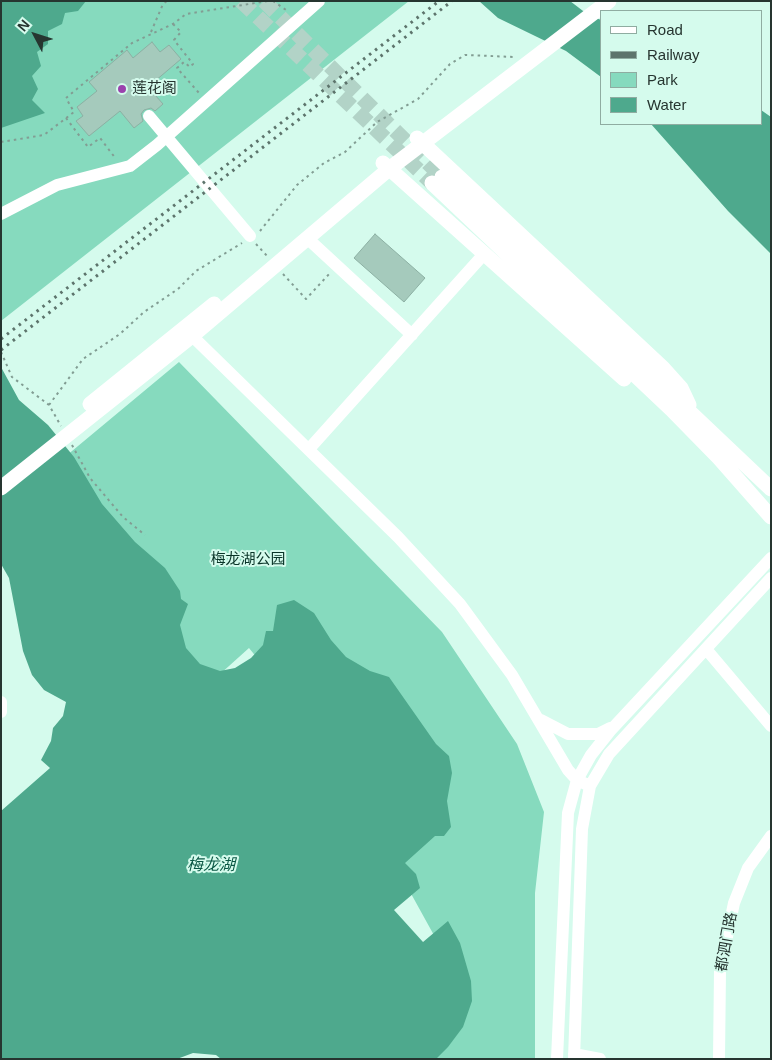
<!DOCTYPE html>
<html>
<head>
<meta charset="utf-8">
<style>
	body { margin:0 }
	#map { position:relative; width:772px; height:1060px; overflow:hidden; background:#d5fbed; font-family:Helvetica,sans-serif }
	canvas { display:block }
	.frame { position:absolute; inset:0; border:2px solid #263530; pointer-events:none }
	.legend { position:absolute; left:600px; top:10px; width:162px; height:115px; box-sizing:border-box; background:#d5fbed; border:1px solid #8faca1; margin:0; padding:6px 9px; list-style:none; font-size:15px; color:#263530 }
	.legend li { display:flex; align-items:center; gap:10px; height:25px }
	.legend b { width:25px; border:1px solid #8faca1 }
	.north { position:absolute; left:10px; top:10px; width:50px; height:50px; -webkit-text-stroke:4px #d5fbed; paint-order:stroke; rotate:310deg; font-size:14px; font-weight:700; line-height:20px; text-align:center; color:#263530 }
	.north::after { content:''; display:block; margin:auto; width:18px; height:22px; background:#263530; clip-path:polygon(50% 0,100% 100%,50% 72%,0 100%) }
</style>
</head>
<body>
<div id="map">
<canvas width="772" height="1060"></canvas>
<div class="frame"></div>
<ul class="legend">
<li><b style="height:6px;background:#fff"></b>Road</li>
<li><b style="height:6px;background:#5d746c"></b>Railway</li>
<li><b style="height:14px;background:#86dabe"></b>Park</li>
<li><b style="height:14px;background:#4ea98d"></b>Water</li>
</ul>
<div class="north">N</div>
</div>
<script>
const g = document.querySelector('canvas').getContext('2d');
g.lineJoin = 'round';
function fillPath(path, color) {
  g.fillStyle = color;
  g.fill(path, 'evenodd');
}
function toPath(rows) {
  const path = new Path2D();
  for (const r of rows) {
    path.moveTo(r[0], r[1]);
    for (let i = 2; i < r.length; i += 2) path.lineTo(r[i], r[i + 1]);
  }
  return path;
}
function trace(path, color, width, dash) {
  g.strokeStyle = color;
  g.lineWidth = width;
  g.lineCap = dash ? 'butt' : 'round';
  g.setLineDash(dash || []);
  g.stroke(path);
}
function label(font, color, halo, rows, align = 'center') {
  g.font = font + ' Helvetica,"Noto Sans SC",sans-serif';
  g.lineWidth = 4;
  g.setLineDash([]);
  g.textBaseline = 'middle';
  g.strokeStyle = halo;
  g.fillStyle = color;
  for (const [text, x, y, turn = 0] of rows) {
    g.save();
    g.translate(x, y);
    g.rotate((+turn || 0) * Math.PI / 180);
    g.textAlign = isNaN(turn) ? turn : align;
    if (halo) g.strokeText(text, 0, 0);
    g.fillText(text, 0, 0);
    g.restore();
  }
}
const green = toPath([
	[1,1,409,1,1,321],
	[179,362,442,632,517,744,544,812,535,893,535,1059,416,1059,457,977,393,861,295,705,249,648,219,675,190,669,60,461]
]);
const water = toPath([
	[1,1,86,1,78,11,65,13,62,24,48,31,48,44,37,52,41,66,32,76,38,89,32,100,45,113,1,128],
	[479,1,570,1,587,14,601,20,601,77,566,51,498,18],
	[761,110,771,117,771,254,728,211,651,124,761,124],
	[1,367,19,400,48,425,74,457,102,504,135,542,165,568,180,591,181,599,188,604,180,625,186,648,200,664,220,671,235,668,251,658,263,645,266,631,273,631,277,605,294,600,314,613,331,640,346,657,370,671,389,677,436,744,449,756,452,773,447,801,451,827,444,836,435,836,405,863,416,874,420,888,394,910,423,942,448,921,460,943,471,981,472,1001,463,1027,448,1047,436,1059,221,1059,216,1055,193,1053,177,1059,1,1059,1,811,50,768,41,760,51,741,53,728,63,716,66,702,44,690,32,675,23,651,9,578,1,564]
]);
const building = toPath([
	[152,42,160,52,169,45,181,59,148,87,163,104,155,111,151,108,144,110,141,114,143,121,134,128,120,111,89,136,76,121,83,116,77,107,97,91,89,82,127,50,133,58,152,42],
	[375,234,425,278,404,302,354,258,375,234]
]);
const majorTunnel = toPath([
	[241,1,432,183],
	[264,1,442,177]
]);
const path = toPath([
	[273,1,289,12],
	[173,24,181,32,174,40,193,64,190,67,184,62,177,68,199,93],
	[151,32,163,4,167,1],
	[66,118,88,147,100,138,116,159],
	[1,142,44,135,74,112,66,98,132,43,173,24,186,14,268,1],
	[260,231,297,185,324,163,345,152,377,122,418,99,450,64,465,55,515,57],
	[256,244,268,257],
	[283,274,306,299,330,273],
	[1,352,12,377,49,405,61,426],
	[49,405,83,359,120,334,144,312,178,289,196,271,242,243],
	[72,445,90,478,123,517,145,535]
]);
const minor = toPath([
	[149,116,250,236],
	[1,214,57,185,130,166,157,145,319,1],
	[307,238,412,335],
	[185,329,398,537,460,604,512,675,568,770,577,780,590,786],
	[309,449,484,254],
	[706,649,771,726],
	[1,702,1,712],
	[541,720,568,734,598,734,610,728],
	[574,1054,600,1059],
	[557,1059,568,813,577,780,591,755,610,731,771,558],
	[574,1059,582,829,590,786,609,754,771,578],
	[719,1059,720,970,734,903,748,868,771,836]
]);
const major = toPath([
	[417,138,663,368,681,388,689,405],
	[383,163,624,379],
	[442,177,771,489],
	[432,183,671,409,719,458,771,517],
	[90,404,214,304],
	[1,488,192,336,389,169,609,1]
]);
const rail = toPath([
	[1,339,439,1],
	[1,350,452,1]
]);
const markers = [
	[122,89,5,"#9b42ad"]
];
const poiNames = [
	["莲花阁",132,89]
];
const parkNames = [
	["梅龙湖公园",248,560]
];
const streetNames = [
	["都泗门路",727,942,-80]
];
const waterNames = [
	["梅龙湖",211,866]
];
fillPath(green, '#86dabe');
fillPath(water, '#4ea98d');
fillPath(building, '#a5cabc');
trace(building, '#8cb0a3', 1);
trace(majorTunnel, '#b2d3c7', 15, [15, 8]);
trace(path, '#829d93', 2, [2.5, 4]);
trace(minor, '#fff', 12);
trace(major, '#fff', 15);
trace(rail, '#5d746c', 3, [2.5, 5]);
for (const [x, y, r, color] of markers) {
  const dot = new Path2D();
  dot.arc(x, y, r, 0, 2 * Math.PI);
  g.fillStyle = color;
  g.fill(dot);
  trace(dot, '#d5fbed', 2);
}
label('15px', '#263530', '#d5fbed', poiNames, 'left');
label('15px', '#0a3529', '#d5fbed', parkNames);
label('15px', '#263530', '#d5fbed', streetNames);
label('italic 16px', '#0a5744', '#d5fbed', waterNames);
</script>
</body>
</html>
